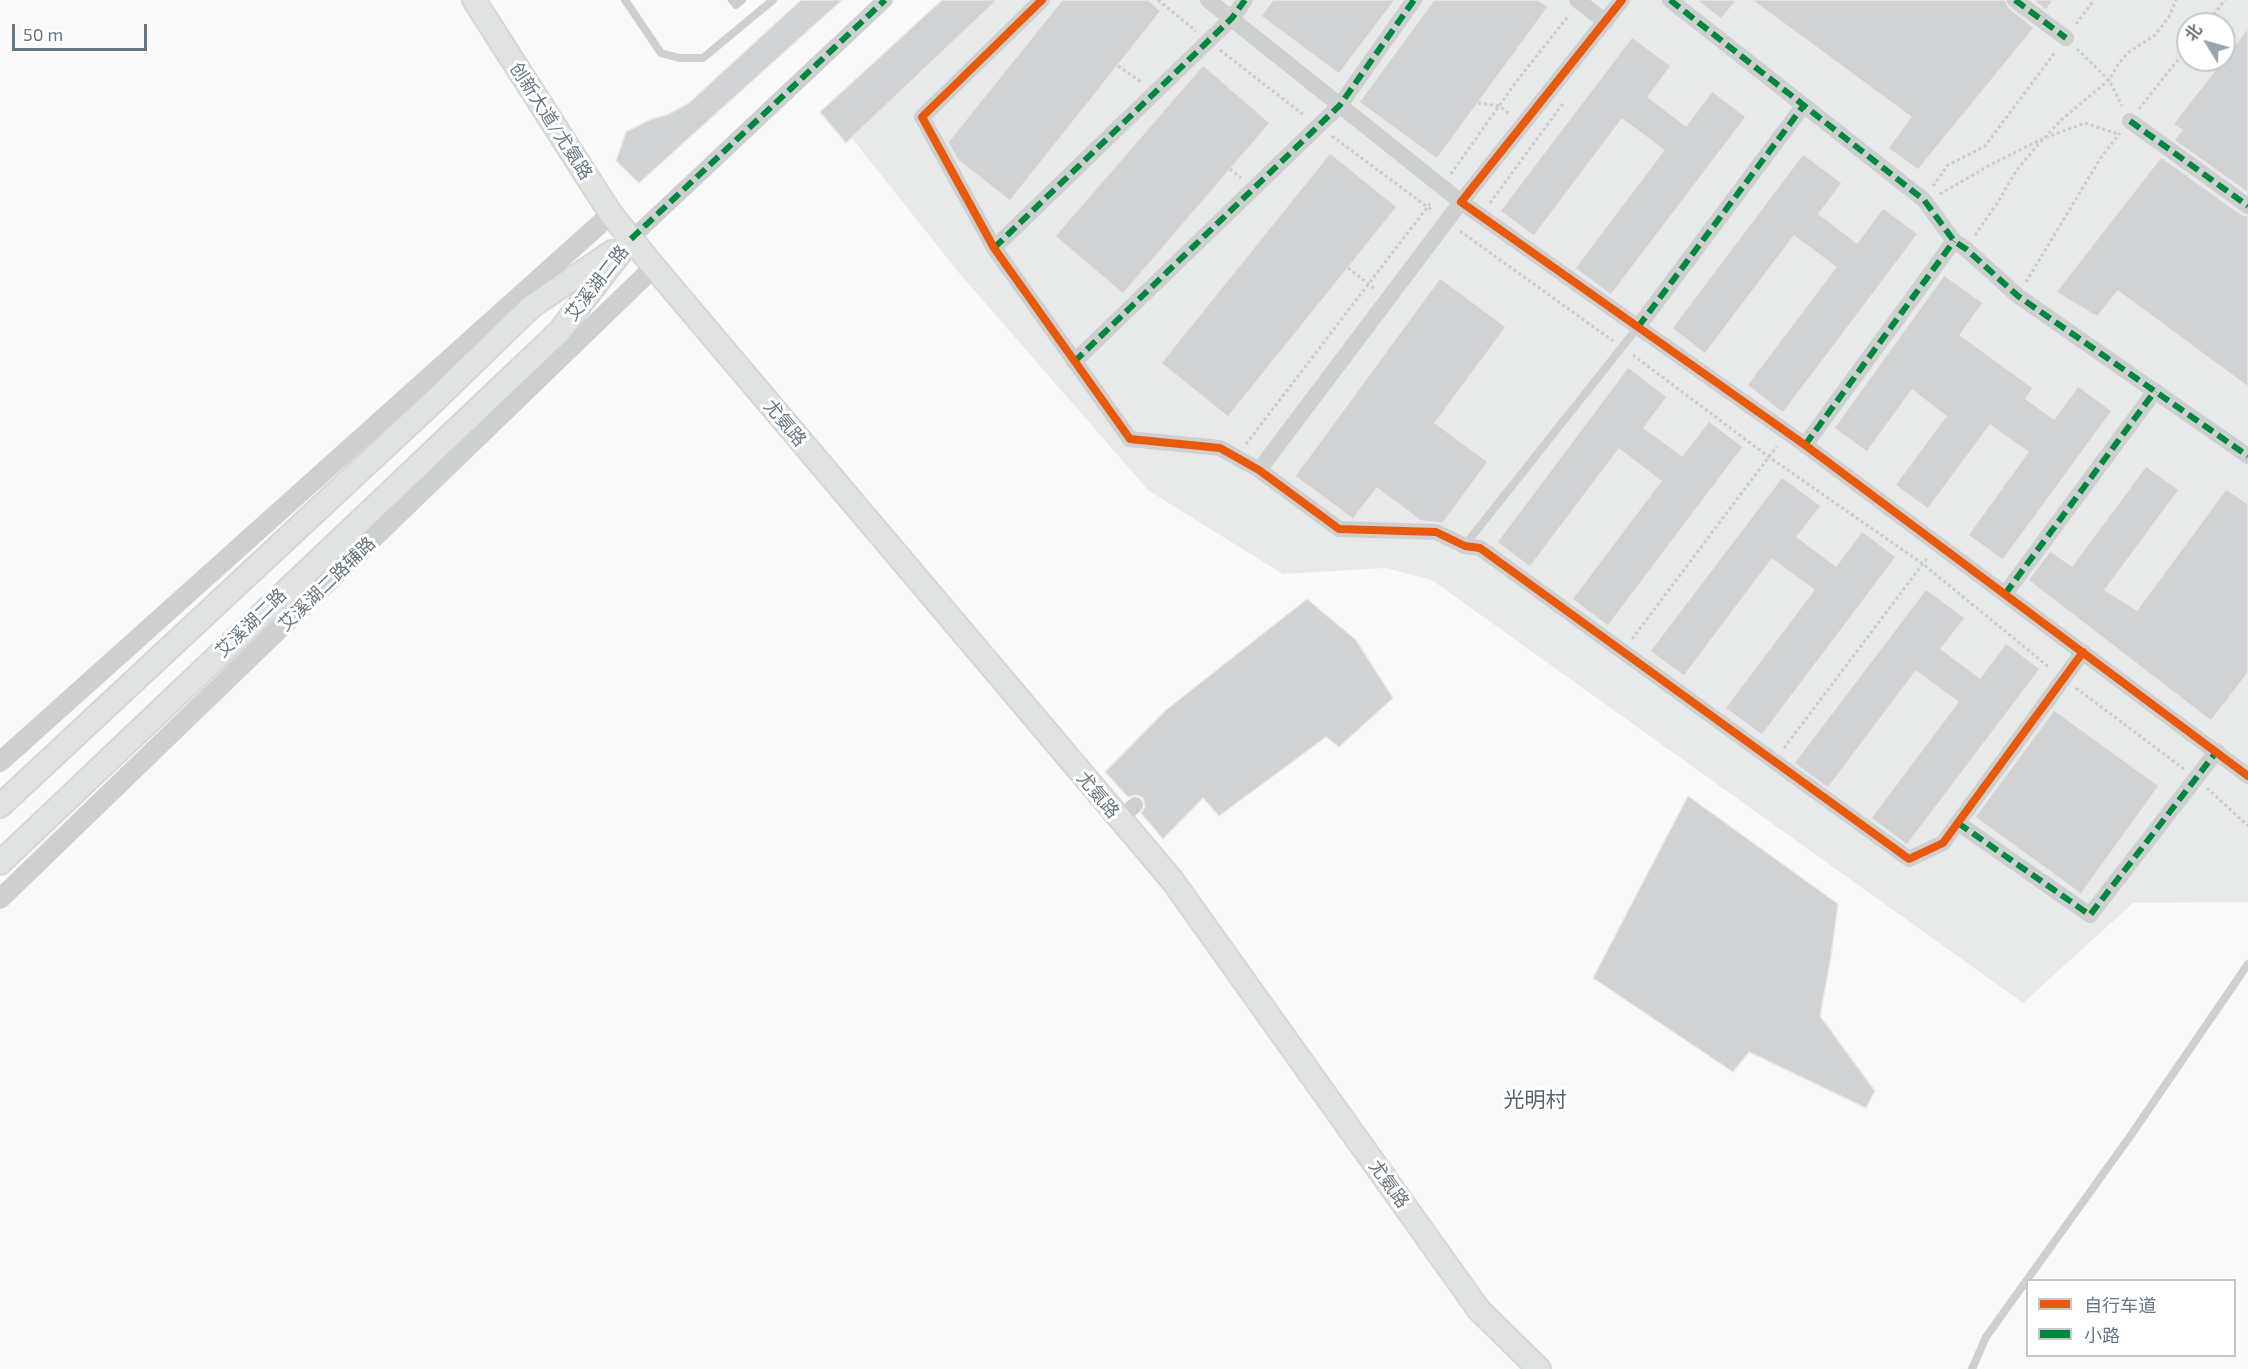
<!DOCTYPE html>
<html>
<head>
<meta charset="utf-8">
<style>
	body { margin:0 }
	#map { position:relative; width:2248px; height:1369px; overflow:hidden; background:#f9f9f9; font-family:"Exo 2","Noto Sans SC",sans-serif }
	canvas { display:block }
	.legend { position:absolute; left:2026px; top:1279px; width:210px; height:78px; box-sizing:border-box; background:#fff; border:2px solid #c1c8cd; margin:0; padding:8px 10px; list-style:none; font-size:18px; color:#657683 }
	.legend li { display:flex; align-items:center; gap:12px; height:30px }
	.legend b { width:30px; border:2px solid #c1c8cd }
	.north { position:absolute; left:2176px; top:12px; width:60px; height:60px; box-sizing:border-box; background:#fff; border:2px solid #c1c8cd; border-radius:50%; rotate:307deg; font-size:16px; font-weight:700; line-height:24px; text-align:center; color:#657683 }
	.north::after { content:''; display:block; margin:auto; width:21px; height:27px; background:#99a4ac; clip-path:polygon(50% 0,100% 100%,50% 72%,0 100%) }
	.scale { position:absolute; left:12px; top:24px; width:135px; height:27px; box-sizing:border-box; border:3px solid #657683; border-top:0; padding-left:8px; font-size:18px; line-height:21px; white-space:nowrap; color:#657683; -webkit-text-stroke:4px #fff; paint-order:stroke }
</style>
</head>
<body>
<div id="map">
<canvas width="2248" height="1369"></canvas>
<ul class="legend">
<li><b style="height:8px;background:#e8590c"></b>自行车道</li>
<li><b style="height:8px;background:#00873e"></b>小路</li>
</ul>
<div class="north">北</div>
<div class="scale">50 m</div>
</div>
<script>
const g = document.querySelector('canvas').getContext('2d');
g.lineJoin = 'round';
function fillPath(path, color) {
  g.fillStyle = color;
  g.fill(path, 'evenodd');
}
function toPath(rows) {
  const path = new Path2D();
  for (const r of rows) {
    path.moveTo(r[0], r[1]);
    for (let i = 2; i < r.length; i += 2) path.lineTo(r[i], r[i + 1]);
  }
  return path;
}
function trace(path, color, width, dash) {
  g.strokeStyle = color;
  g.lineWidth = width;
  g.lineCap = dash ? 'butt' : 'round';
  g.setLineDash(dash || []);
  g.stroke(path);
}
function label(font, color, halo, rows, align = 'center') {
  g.font = font + ' "Exo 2","Noto Sans SC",sans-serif';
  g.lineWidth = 6;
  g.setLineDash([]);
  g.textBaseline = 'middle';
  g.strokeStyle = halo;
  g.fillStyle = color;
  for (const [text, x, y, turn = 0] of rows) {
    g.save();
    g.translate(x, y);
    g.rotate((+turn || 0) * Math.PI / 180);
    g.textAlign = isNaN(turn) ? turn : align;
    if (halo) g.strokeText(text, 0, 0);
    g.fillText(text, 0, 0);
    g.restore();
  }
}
const built = toPath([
	[997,0,2248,0,2248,902,2133,903,2023,1003,1432,580,1385,568,1283,574,1149,491,959,273,851,137],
	[2188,24,2224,24,2224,60,2188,60]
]);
const building = toPath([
	[801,0,842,0,639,183,616,161,626,132,652,119,669,114,689,103,801,0],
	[942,0,997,0,846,143,820,112,942,0],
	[1062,0,1148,0,1161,11,1010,201,957,159,948,142,1062,0],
	[1273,0,1395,0,1339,74,1261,16,1273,0],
	[1434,0,1538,0,1548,7,1437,159,1359,102,1434,0],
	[1697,0,1737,0,1721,19,1697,0],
	[1752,0,2005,0,2009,8,2034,28,1918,170,1888,148,1911,117,1752,0],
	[2033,0,2053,0,2046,10,2033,0],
	[2248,28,2248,193,2174,140,2182,130,2173,124,2248,28],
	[1632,37,1671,66,1648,97,1686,126,1712,91,1746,117,1611,295,1575,268,1664,150,1622,119,1534,236,1500,211,1632,37],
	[1203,65,1270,123,1123,294,1055,236,1203,65],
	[1330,153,1397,207,1228,417,1161,363,1330,153],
	[1803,154,1842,183,1819,214,1857,243,1883,208,1918,234,1783,413,1747,385,1836,267,1794,236,1705,354,1672,328,1803,154],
	[2161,157,2242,215,2248,216,2248,387,2118,291,2097,317,2056,292,2161,157],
	[1944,275,1983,303,1960,335,2033,388,2026,399,2054,419,2078,386,2112,411,2003,560,1968,535,2028,452,1990,425,1928,509,1895,485,1946,416,1912,390,1867,452,1834,428,1944,275],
	[1440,278,1506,327,1435,423,1488,462,1443,523,1421,521,1377,488,1353,519,1295,476,1440,278],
	[1628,367,1667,397,1644,428,1682,456,1709,421,1743,447,1608,626,1572,599,1661,481,1619,449,1530,567,1497,542,1628,367],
	[2146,466,2179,490,2105,590,2137,610,2226,489,2248,504,2248,673,2211,721,2028,580,2050,551,2072,566,2146,466],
	[1782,477,1821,506,1797,537,1836,566,1862,531,1896,557,1762,735,1725,708,1814,590,1772,559,1684,676,1650,651,1782,477],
	[1926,589,1965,618,1941,649,1980,678,2006,643,2040,669,1907,845,1871,818,1958,702,1916,671,1828,788,1794,763,1926,589],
	[1307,599,1356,640,1393,698,1339,747,1326,737,1219,816,1203,798,1163,839,1141,813,1145,807,1143,798,1137,795,1128,797,1105,772,1166,710,1307,599],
	[2054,710,2159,786,2081,894,1975,817,2054,710],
	[1688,796,1838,904,1831,957,1820,1016,1875,1091,1866,1108,1749,1052,1733,1072,1593,978,1688,796]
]);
const path = toPath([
	[1158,0,1196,31],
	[2076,24,2094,0],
	[2206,24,2225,0],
	[2077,49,2109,80,2122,106],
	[1220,50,1305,116],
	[1118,66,1141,82],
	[1478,103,1499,106,1510,114],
	[2139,109,2188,47],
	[1332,136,1433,211],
	[1230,169,1241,178],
	[1451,174,1516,82,1569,15],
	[1933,186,1948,165,1985,146,2056,51],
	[1940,194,1990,165,2044,138,2085,123,2118,134],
	[1490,203,1564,102],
	[1460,231,1613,341],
	[1975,235,1998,202,2016,171,2036,147,2061,120,2109,80,2119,63,2129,52,2155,35,2169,17,2176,0],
	[1348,268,1375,289],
	[2026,282,2100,159,2120,133],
	[1633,355,1769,457,1923,564,2050,668],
	[1246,444,1432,201],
	[1632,639,1777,446],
	[2076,688,2184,769],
	[1784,748,1928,557],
	[2207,788,2248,826]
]);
const service = toPath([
	[625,0,661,53,679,58,703,58,773,0],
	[732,0,736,5,742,0],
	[1465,545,1638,327],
	[1972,1369,1986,1337,2131,1135,2248,964]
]);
const minor = toPath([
	[1042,0,922,117,994,248,1130,439,1220,448,1259,470,1339,529,1436,532,1465,546,1480,548,1909,859,1943,843,2083,652],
	[1208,0,1461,202,1259,470],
	[1577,0,1606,22],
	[1622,0,1461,202,1805,445,2248,776],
	[1670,0,1924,200,1954,241,1966,249,2018,296,2248,456],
	[2015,0,2066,38],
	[2130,121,2248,206],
	[631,239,885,0],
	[994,248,1232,18,1245,0],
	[1638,327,1804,105],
	[1074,362,1340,105,1414,0],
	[1805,445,1954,241],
	[2005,594,2155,391],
	[1119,820,1135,805],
	[1958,823,2090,915,2217,751]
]);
const tertiary = toPath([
	[0,762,611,214],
	[0,899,654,267]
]);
const secondary = toPath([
	[474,0,611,214,654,267,1172,880,1479,1310,1539,1369],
	[0,806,431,404,532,306,612,252],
	[0,863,559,332,631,239]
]);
const quiet = toPath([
	[1670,0,1924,200,1954,241,1966,249,2018,296,2248,456],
	[2015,0,2066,38],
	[2130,121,2248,206],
	[631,239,885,0],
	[994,248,1232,18,1245,0],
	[1638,327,1804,105],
	[1074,362,1340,105,1414,0],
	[1805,445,1954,241],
	[2005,594,2155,391],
	[1958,823,2090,915,2217,751]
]);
const cycleway = toPath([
	[1042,0,922,117,994,248,1130,439,1220,448,1259,470,1339,529,1436,532,1465,546,1480,548,1909,859,1943,843,2083,652],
	[1622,0,1461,202,1805,445,2248,776]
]);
const streetNames = [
	["创新大道/尤氨路",551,121,57],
	["艾溪湖二路",597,283,-52],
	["尤氨路",785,423,50],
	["艾溪湖二路辅路",327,584,-44],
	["艾溪湖二路",251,623,-44],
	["尤氨路",1098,795,50],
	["尤氨路",1389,1184,54]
];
const quarterNames = [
	["光明村",1535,1100]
];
fillPath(built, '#e8e9e9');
fillPath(building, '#d0d2d3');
trace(building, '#e8e8e8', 1.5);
trace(secondary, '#d5d6d7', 26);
trace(path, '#cbcccd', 3, [3, 3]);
trace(service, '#cecfd0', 8);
trace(minor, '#cecfd0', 16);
trace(tertiary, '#cecfd0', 20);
trace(secondary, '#e1e2e2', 22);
trace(quiet, '#00873e', 6, [12, 6]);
trace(cycleway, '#e8590c', 8);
label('18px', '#657683', '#fff', streetNames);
label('21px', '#57646e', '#fff', quarterNames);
</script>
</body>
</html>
